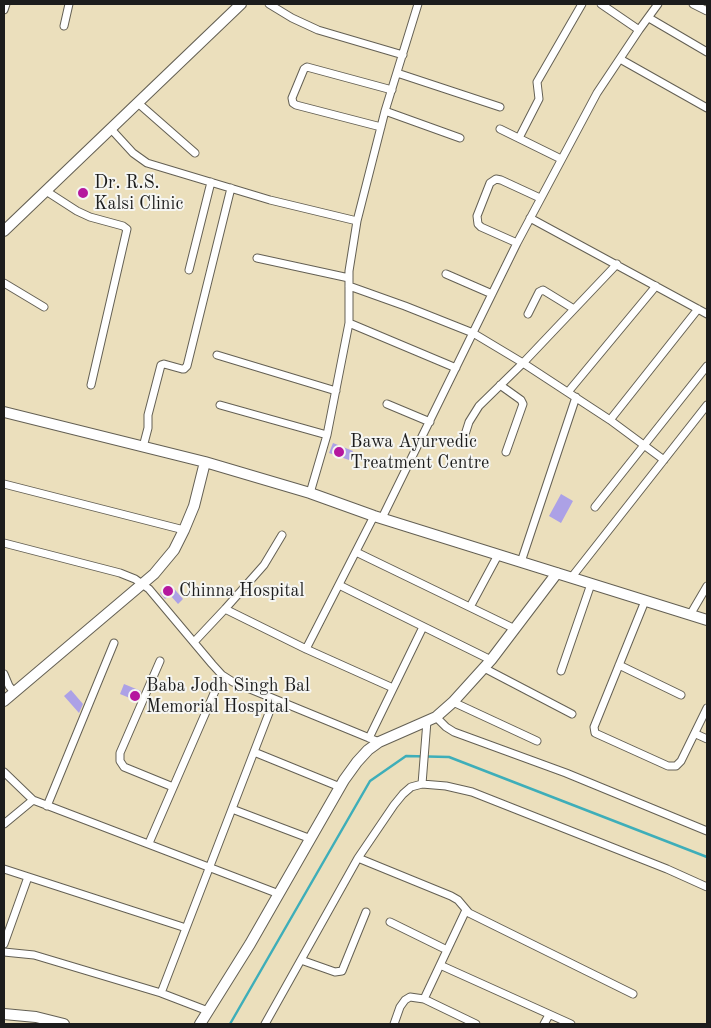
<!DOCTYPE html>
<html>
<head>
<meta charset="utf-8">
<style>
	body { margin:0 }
	#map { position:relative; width:711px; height:1028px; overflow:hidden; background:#ebdfbc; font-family:"Old Standard TT",serif }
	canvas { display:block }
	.frame { position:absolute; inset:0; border:5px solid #1c1c1c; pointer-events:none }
</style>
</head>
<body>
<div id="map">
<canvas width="711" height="1028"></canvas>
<div class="frame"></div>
</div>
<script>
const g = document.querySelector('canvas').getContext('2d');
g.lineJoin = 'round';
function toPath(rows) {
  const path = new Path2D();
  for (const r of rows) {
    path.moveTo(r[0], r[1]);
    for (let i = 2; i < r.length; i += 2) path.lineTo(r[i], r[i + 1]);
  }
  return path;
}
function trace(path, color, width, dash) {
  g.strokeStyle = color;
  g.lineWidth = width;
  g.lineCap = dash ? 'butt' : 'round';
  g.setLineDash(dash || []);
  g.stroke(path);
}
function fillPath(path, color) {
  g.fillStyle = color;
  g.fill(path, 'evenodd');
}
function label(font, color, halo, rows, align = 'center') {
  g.font = font + ' "Old Standard TT",serif';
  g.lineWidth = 4;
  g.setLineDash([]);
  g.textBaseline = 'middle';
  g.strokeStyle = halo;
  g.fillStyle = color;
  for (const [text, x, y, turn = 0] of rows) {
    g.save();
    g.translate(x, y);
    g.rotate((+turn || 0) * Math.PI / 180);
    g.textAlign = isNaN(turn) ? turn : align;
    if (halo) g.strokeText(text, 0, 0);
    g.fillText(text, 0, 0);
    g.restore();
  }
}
const stream = toPath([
	[230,1024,370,781,406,756,449,757,707,857]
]);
const building = toPath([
	[333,443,353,451,349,460,329,453],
	[561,494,573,501,561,523,549,516],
	[170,584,183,599,178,604,170,595,165,599,160,593],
	[124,684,141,691,137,701,120,694],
	[71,690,83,704,79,713,64,696]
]);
const street = toPath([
	[269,4,292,18,318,30,403,55],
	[601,4,639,30,658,4],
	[693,4,707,11],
	[4,10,6,4],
	[649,18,707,52],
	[64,26,69,4],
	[620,59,707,108],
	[397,73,500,107],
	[138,103,195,153],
	[385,111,460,138],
	[381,127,296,105,293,103,292,98,304,69,307,67,392,90],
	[111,129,133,153,147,163,270,200,357,221],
	[500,129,561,159],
	[519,138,539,99,537,82,582,4],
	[46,191,77,211,90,217,123,226,127,229,91,385],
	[530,218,707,314],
	[517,243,481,227,478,224,477,216,490,183,496,179,501,180,540,198],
	[257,258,349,278],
	[189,270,211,182],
	[446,274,492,294],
	[4,283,44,307],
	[349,286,405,306,473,333,523,363,610,420,664,460],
	[528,314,539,292,543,290,574,309],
	[349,323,456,368],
	[217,355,336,391],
	[500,385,521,400,523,404,506,452],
	[568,392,656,286],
	[387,404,430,422],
	[220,405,327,435],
	[610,420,698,309],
	[462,444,469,422,479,406,523,363,617,264],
	[143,447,148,428,148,415,161,365,164,364,182,369,184,369,187,366,231,188],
	[4,484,184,530],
	[310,493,327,435,349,323,349,271,357,221,385,111,418,4],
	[595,507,707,366],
	[382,518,517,243,597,93,639,30],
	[4,543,120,573,135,579,149,589,212,664,222,675,233,682,379,742],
	[356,552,515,629],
	[521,562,576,397],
	[571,578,707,405],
	[339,585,491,660],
	[645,601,594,727,595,733,668,766,676,766,681,761,707,708],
	[470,607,498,555],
	[225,609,306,649,393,688],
	[690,615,707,586],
	[194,642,225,609,264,565,282,535],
	[306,649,374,516],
	[160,661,120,753,120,761,124,767,173,787],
	[619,665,681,695],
	[484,668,572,714],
	[561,671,591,584],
	[4,674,9,686,14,692],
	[453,702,537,741],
	[436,717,446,727,454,732,566,773,707,831],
	[427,721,422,784,446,786,472,792,667,869,707,887],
	[696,734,707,739],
	[369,738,423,627],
	[254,752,340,787],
	[4,772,33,800,279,894],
	[47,806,114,643],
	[232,809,311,839],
	[4,824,33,800],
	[149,843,222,675],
	[358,858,451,896,458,900,469,913,633,994],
	[4,869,186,928],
	[390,922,447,950],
	[4,944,28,877],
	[4,952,34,955,161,993,208,1011],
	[301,960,335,972,342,971,366,912],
	[440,965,571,1024],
	[161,993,274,700],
	[424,999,466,910],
	[265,1024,358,858,394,805,403,794,411,787,422,784],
	[394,1024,400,1007,405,1000,410,997,424,999,476,1024],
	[544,1024,549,1015]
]);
const secondary = toPath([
	[4,231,241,4],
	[4,412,205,462,310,493,374,516,707,620],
	[4,701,154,574,174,550,184,530,194,506,205,462],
	[4,1014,36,1017,64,1024],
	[200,1024,250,944,344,780,357,762,368,750,379,742,436,717,453,702,491,660,557,573]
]);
const markers = [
	[83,193,6,"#b5179e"],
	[339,452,6,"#b5179e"],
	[168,591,6,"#b5179e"],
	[135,696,6,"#b5179e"]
];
const poiNames = [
	["Dr. R.S.",94,183],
	["Kalsi Clinic",94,204],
	["Bawa Ayurvedic",350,442],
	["Treatment Centre",350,463],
	["Chinna Hospital",179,591],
	["Baba Jodh Singh Bal",146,686],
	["Memorial Hospital",146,707]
];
trace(stream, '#3eaeb9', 2.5);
fillPath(building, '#aca1e6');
trace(street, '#646054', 9);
trace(secondary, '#646054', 12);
trace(street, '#fff', 7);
trace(secondary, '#fff', 10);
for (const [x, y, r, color] of markers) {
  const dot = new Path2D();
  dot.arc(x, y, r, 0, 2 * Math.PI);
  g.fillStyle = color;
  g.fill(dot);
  trace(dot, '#f6f6f2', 2);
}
label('18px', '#1c1c1c', '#f6f6f2', poiNames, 'left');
</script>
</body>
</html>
